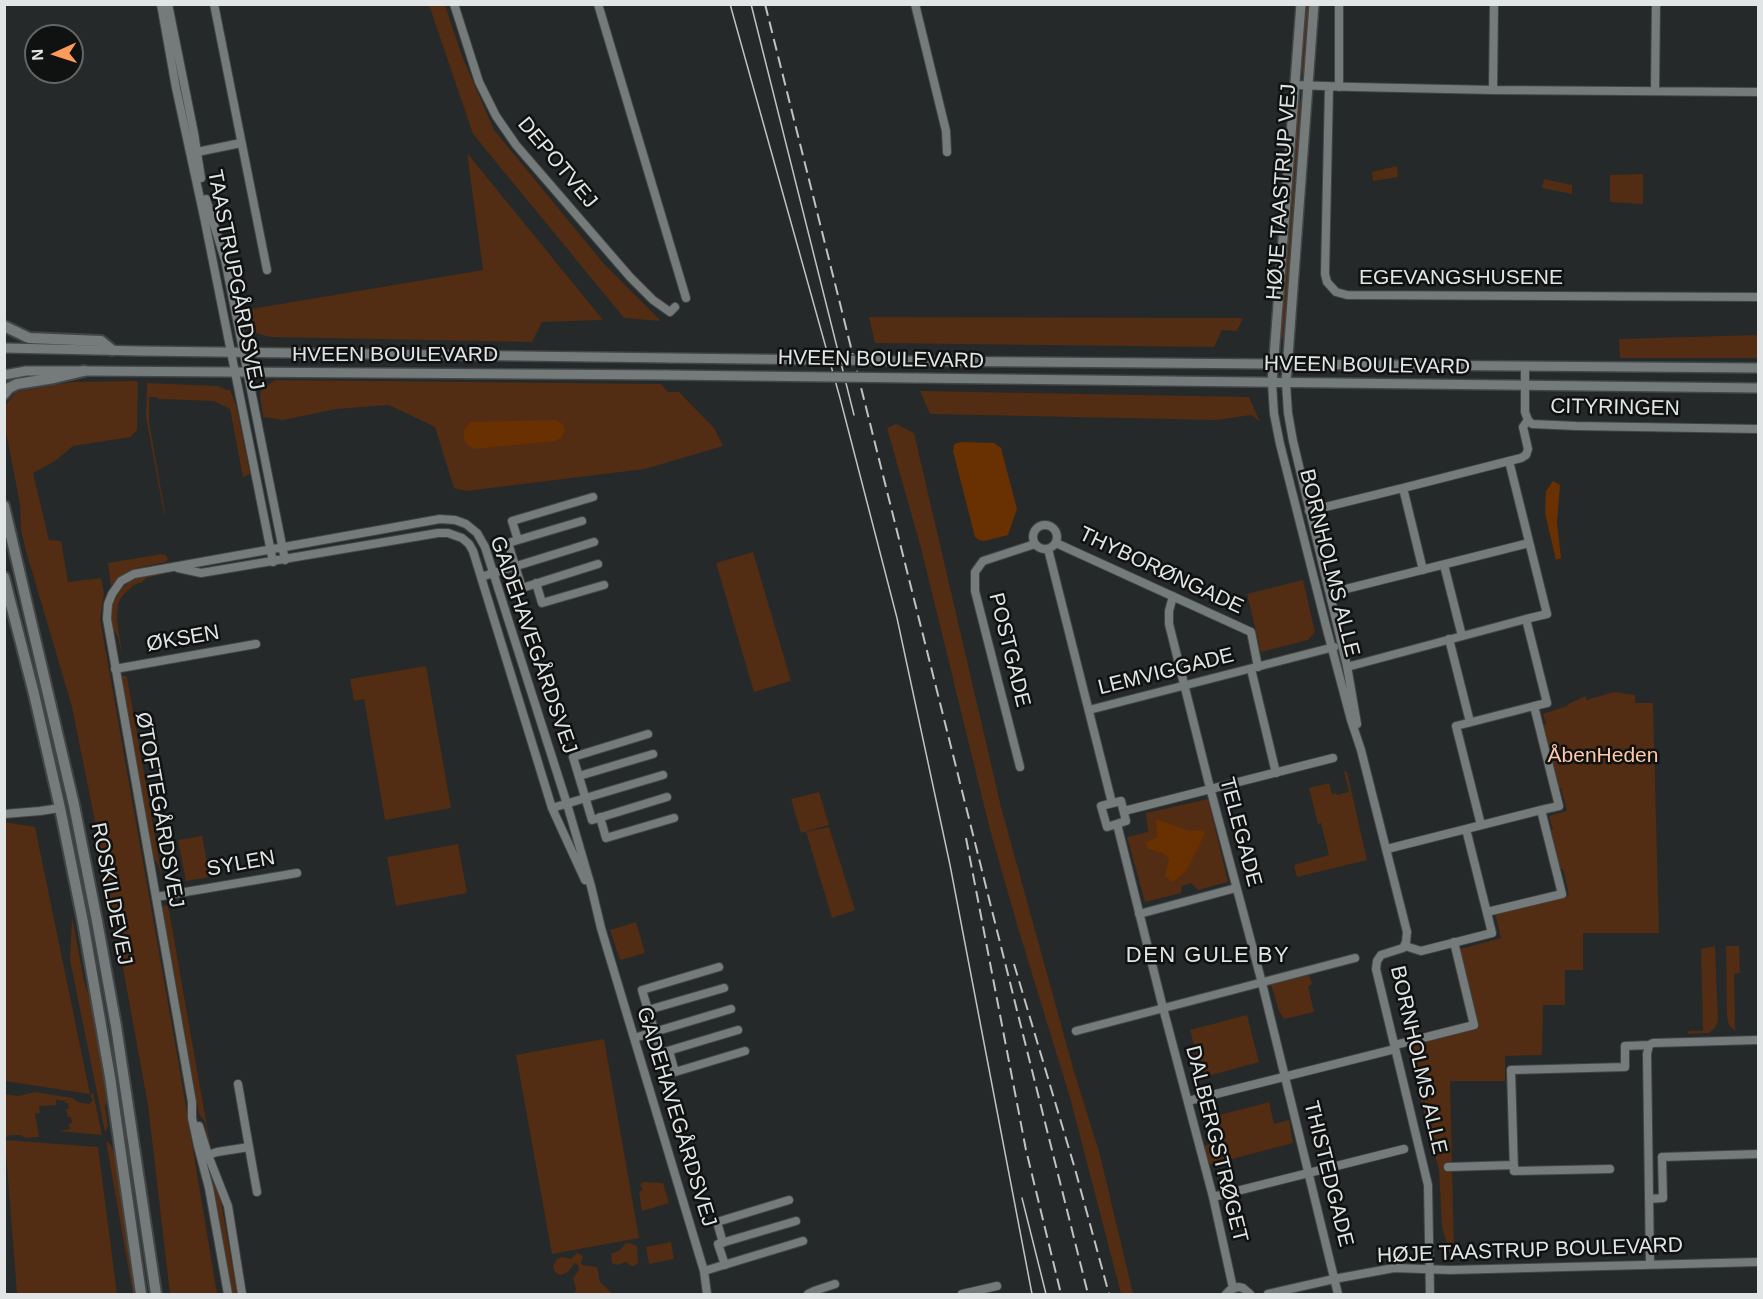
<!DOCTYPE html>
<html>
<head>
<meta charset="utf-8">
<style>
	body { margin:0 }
	#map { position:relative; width:1763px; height:1299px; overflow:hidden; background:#252929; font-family:Helvetica,sans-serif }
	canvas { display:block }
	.frame { position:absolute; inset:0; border:6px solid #e2e5e5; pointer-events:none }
	.north { position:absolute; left:24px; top:24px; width:60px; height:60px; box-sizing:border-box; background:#101111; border:2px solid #646666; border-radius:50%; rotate:267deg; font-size:16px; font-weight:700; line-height:24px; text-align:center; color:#e2e5e5 }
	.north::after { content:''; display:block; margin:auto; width:21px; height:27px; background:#ff9b5a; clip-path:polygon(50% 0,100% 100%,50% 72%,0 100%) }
</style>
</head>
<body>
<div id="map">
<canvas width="1763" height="1299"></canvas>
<div class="frame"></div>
<div class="north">N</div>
</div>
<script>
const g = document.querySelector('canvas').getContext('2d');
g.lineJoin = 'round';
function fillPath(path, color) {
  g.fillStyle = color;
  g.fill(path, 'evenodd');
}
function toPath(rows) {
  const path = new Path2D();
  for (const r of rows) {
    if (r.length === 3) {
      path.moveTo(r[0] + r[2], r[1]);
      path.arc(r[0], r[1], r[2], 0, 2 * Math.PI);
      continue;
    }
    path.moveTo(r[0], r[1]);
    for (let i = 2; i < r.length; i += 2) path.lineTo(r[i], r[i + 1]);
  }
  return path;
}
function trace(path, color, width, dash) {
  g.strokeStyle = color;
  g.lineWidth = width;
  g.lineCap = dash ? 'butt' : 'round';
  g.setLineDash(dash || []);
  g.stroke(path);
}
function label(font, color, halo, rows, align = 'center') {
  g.font = font + ' Helvetica,sans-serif';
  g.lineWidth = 5;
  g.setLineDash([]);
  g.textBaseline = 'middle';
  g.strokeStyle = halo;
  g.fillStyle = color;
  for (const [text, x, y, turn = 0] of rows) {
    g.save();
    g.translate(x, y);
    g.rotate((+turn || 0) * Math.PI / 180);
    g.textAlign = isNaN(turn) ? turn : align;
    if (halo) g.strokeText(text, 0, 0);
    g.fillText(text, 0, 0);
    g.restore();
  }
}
const green = toPath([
	[429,5,445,5,462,56,494,130,604,264,661,321,624,318,473,134],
	[1305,5,1310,5,1305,74,1300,73],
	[1298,100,1303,101,1285,338,1280,338],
	[467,153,603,320,542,322,532,342,270,337,255,333,251,309,483,270],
	[1397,166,1398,177,1373,181,1372,172],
	[1643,174,1643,204,1610,202,1610,175],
	[1544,179,1572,185,1572,194,1542,188],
	[869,317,1243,318,1237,331,1222,330,1214,347,875,343],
	[1758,335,1758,358,1620,358,1619,339],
	[275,380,661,384,668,392,679,392,714,428,723,446,645,469,466,491,454,488,435,427,389,405,336,409,283,420,263,417,260,394,261,390],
	[135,381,138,382,137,430,131,437,73,446,55,461,33,473,49,540,61,541,68,582,101,578,104,593,100,619,180,1071,217,1294,170,1294,148,1105,108,886,72,707,26,551,21,530,20,504,5,427,5,410,6,405,16,392,72,382],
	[147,383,218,386,227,390,230,390,236,405,250,474,243,477,230,409,214,401,158,399,157,397,149,397,149,422,164,507,165,514,164,514,146,417],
	[920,391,1249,397,1260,422,1251,415,1217,420,930,414],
	[896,424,914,433,1001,807,1073,1068,1100,1155,1133,1294,1121,1294,1071,1101,1018,928,990,830,921,548,887,428],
	[753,552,791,681,754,692,716,563],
	[162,554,167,556,168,560,165,562,137,568,122,575,111,586,108,563],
	[166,574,148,577,142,582,134,585,122,596,118,604,117,620,123,661,118,637,113,629,111,620,111,610,114,599,123,587,131,580,144,576],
	[1303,580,1315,632,1308,640,1261,652,1247,594],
	[426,666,451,808,385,820,364,699,354,701,350,679],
	[123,675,127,677,164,888,159,866,153,857,121,678],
	[1614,692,1635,695,1635,703,1653,703,1659,933,1583,933,1583,970,1565,970,1565,1005,1543,1005,1542,1055,1505,1056,1505,1081,1450,1081,1454,1251,1449,1251,1442,1227,1439,1170,1405,1038,1476,1020,1460,949,1501,938,1495,913,1569,895,1563,869,1559,869,1549,832,1553,830,1549,816,1567,811,1561,788,1558,789,1542,725,1546,724,1543,714,1567,706,1568,704,1586,696,1586,700],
	[1344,771,1347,772,1367,860,1297,877,1294,865,1329,855,1321,823,1318,824,1309,788,1329,783,1332,794,1336,793,1337,795,1349,792],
	[819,792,829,825,801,833,791,799],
	[1208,799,1228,882,1198,890,1191,883,1182,886,1181,893,1145,902,1127,837,1148,832,1146,813],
	[4,822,35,827,90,1094,5,1081],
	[829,827,855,910,832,918,806,832],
	[202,836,210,877,186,881,178,840],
	[458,844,467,893,396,906,387,857],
	[167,905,169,911,210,1144,209,1145,205,1122,199,1114,163,910,163,906],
	[72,916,84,981,93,1010,104,1074,107,1098,105,1108,108,1126,105,1132,70,960],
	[636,922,645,953,620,960,610,930],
	[1715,946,1718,1021,1715,1028,1709,1033,1688,1034,1689,1031,1703,1031,1701,949],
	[1726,946,1739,946,1740,973,1734,974,1735,1031,1729,1025,1727,1017],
	[1309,975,1312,984,1308,986,1314,1012,1284,1019,1279,1011,1271,984],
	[1247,1015,1259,1062,1208,1076,1201,1072,1190,1030],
	[604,1039,639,1238,552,1254,516,1055],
	[35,1092,72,1098,78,1102,89,1104,93,1100,90,1096,93,1092,102,1135,58,1131,70,1129,69,1124,72,1123,71,1117,68,1117,66,1109,69,1109,68,1103,65,1103,65,1100,60,1101,58,1099,56,1100,56,1105,39,1106,40,1113,35,1114,39,1137,26,1138,20,1135,10,1135,5,1138,5,1094,18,1096],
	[1269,1102,1274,1124,1289,1120,1293,1143,1209,1165,1204,1146,1221,1140,1217,1123,1220,1115],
	[5,1140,98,1147,117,1294,17,1294],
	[106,1141,110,1144,115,1154,136,1294,133,1294],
	[209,1167,221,1202,237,1294,231,1294],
	[643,1182,663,1183,669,1203,642,1211,639,1192,643,1190,640,1185],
	[671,1242,674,1259,649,1264,646,1247],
	[626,1243,630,1243,637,1246,638,1263,634,1266,631,1266,626,1262,617,1265,612,1263,611,1254,620,1250],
	[577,1253,583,1256,581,1263,582,1265,597,1267,600,1282,613,1294,574,1294,576,1289,573,1278,579,1270,578,1265,575,1263,567,1273,560,1275,555,1272,553,1266,557,1259,562,1257,571,1259]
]);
const water = toPath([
	[556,420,563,424,565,430,561,438,555,441,475,449,467,445,464,439,464,430,470,422],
	[961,442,994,443,1001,448,1017,509,1008,535,984,541,979,540,975,537,953,451,954,444],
	[1553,481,1560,485,1557,523,1561,558,1556,560,1545,513,1546,491],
	[1156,819,1190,831,1202,830,1205,833,1186,871,1173,882,1165,876,1169,859,1163,853,1148,849,1146,843,1157,837]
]);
const minor = toPath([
	[161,4,176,88,204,217,273,562],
	[168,4,194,133,201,178],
	[214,4,267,270],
	[454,4,479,82,496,116,516,145,630,277,653,300,670,312,675,307],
	[598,4,686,298],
	[915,4,946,131,947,152],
	[1295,85,1354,87,1493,90,1758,92],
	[1329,87,1325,274,1327,282,1336,292,1347,295,1758,297],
	[1339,87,1339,4],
	[1493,90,1494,4],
	[1655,90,1656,4],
	[197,152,241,143],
	[206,199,225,260,285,560],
	[1525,366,1525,412,1528,420,1532,424,1576,426,1758,429],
	[1272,383,1274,414,1280,444,1326,626,1351,720,1361,750,1407,932,1406,942,1403,948,1381,955,1377,961,1376,969,1428,1185,1430,1294],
	[1286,383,1288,413,1293,441,1347,666,1357,724],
	[1403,488,1509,461],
	[1309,511,1403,488,1423,570],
	[582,521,508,543,522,588,598,564],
	[1045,537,12],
	[518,540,512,521,593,497],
	[1056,543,1251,632,1258,667],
	[1048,549,1112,803],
	[1444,565,1462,636],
	[178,568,201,573,438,533,448,533,462,538,469,544,473,551,552,808,585,880],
	[481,577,594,542],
	[536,583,542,603,604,585],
	[1330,593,1529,543],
	[1173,596,1169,611,1169,624,1208,780,1262,983,1338,1294],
	[1449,639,1470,722],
	[1347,667,1526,619],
	[115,669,256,644],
	[1251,669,1276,773],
	[1089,710,1334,647],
	[648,734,573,757,592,820,667,797],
	[1020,767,975,591,975,572,983,561,1035,544],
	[579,776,653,754],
	[1121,801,1126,821,1107,827,1101,806,1121,801],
	[552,808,663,775],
	[1124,811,1333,758],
	[4,814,40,811,60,808],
	[600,817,606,838,674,818],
	[1117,824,1163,1008,1213,1197,1233,1288],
	[1481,825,1456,726,1534,706],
	[1387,849,1541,810],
	[156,897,297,873],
	[1487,912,1562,894,1541,810,1559,806,1534,706,1547,703,1526,619,1547,614,1509,461,1521,458,1526,455,1528,449,1523,427,1528,420],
	[1139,914,1236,888],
	[1405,946,1421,951,1492,933,1466,829],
	[719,967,642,990,661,1053,738,1030],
	[648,1010,724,988],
	[1076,1031,1355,958],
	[634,1038,731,1009],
	[1395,1045,1474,1025,1454,942],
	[1649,1045,1647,1054,1650,1265],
	[669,1051,675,1072,745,1051],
	[1188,1101,1395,1049],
	[199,1126,208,1155,228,1206,242,1294],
	[249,1147,257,1192],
	[205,1156,217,1152,249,1147,238,1084],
	[1448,1167,1514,1165],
	[1610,1169,1514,1171,1511,1070,1625,1067,1625,1046,1649,1045,1653,1043,1758,1040],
	[1213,1197,1404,1149],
	[1649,1199,1663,1198,1662,1157,1758,1154],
	[723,1243,717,1222,789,1200],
	[725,1265,718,1244,796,1221],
	[704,1271,803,1241],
	[228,1294,209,1188,198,1146,192,1118,192,1102,107,619,108,604,112,594,121,581,134,574,440,519,455,520,466,524,477,533,485,547,567,804,591,886,601,928,704,1271,707,1294],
	[808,1294,814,1291,835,1284],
	[962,1294,997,1286],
	[1226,1294,1230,1290,1238,1287,1243,1288,1250,1294],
	[1268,1294,1334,1279,1394,1268,1450,1270,1758,1262]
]);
const tertiary = toPath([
	[4,348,141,351,671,358],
	[911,361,1758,368],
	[4,375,26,371,84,371,667,375],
	[915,378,1758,388],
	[1272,383,1301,4],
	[1286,383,1314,4]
]);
const secondary = toPath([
	[4,326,29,338,101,341,112,350],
	[4,394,9,388,17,384,54,378,84,371],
	[4,506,74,805,97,921,116,1026,156,1294],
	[4,577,34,694,60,808,83,922,110,1077,141,1294]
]);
const tram = toPath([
	[730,4,840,398,897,618,950,865,1032,1294],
	[751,4,854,415],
	[1022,1198,1046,1294]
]);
const rail = toPath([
	[765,4,1088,1294],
	[966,838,1026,1150,1061,1294],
	[1014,964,1075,1169,1109,1294]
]);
const tertiaryBridge = toPath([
	[671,358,911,361],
	[667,375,915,378]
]);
const streetNames = [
	["DEPOTVEJ",557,163,50],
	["HØJE TAASTRUP VEJ",1282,192,-86],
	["EGEVANGSHUSENE",1461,278],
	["TAASTRUPGÅRDSVEJ",235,280,79],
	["HVEEN BOULEVARD",395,355],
	["HVEEN BOULEVARD",881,360,1],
	["HVEEN BOULEVARD",1367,366,1],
	["CITYRINGEN",1615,408,1],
	["BORNHOLMS ALLE",1329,563,76],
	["THYBORØNGADE",1161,571,25],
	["ØKSEN",183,639,-10],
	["GADEHAVEGÅRDSVEJ",533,645,71],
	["POSTGADE",1009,650,76],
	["LEMVIGGADE",1166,672,-14],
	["ØTOFTEGÅRDSVEJ",159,810,80],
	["TELEGADE",1240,832,75],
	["SYLEN",241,864,-10],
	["ROSKILDEVEJ",111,894,79],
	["BORNHOLMS ALLE",1418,1060,77],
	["GADEHAVEGÅRDSVEJ",676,1117,73],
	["DALBERGSTRØGET",1216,1144,76],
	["THISTEDGADE",1328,1174,76],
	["HØJE TAASTRUP BOULEVARD",1530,1251,-2]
];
const parkNames = [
	["ÅbenHeden",1603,756]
];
const neighbourhoodNames = [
	["DEN GULE BY",1208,956]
];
fillPath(green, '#522c13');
fillPath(water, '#693001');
trace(minor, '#414545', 10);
trace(tertiary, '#414545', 12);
trace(secondary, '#414545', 14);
trace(minor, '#757b7a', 8);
trace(tertiary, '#757b7a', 9);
trace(secondary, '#757b7a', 10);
trace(tram, '#bfc2c2', 1.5);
trace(rail, '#bfc2c2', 2, [12, 6]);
trace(tertiaryBridge, '#414545', 12, []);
trace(tertiaryBridge, '#757b7a', 9);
label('21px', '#e2e5e5', '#101111', streetNames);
label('21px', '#ffc8a8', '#101111', parkNames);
g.letterSpacing = '1.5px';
label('22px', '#e2e5e5', '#101111', neighbourhoodNames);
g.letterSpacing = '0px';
</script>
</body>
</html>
